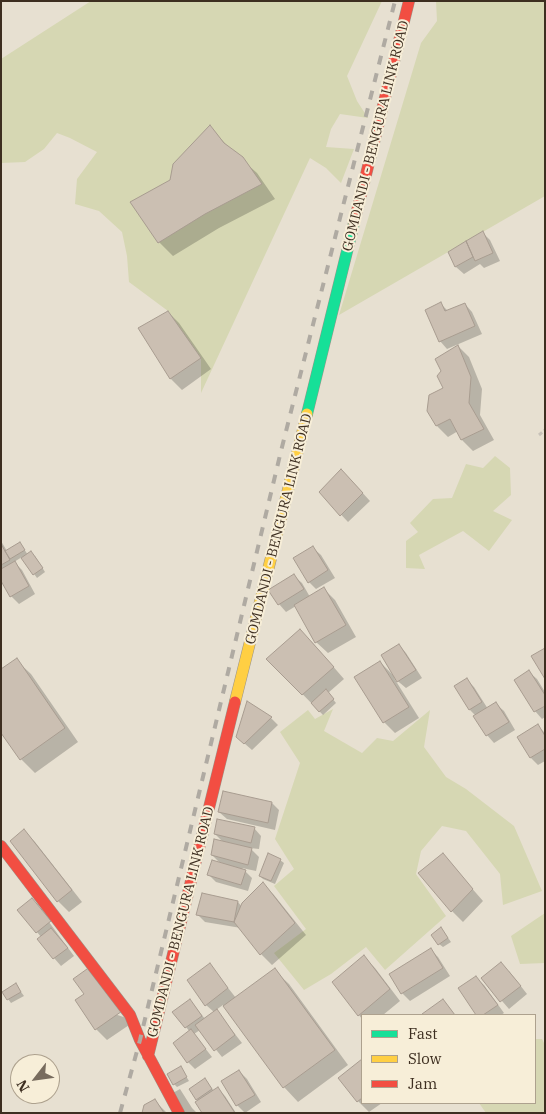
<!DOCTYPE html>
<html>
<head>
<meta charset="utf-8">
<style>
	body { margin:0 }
	#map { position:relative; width:546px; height:1114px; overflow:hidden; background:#e7e0d1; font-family:"IBM Plex Serif",serif }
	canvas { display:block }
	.frame { position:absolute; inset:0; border:2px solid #3d2e20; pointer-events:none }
	.legend { position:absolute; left:361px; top:1014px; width:175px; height:90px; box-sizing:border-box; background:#f7eed8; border:1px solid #ada18e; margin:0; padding:6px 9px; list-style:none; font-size:15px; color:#3d2e20 }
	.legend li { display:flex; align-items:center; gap:10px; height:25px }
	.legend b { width:25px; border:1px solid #ada18e }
	.north { position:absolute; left:10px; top:1054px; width:50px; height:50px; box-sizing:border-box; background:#f7eed8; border:1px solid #ada18e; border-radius:50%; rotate:240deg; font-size:14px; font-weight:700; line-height:20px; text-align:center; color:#3d2e20 }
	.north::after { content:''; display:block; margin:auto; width:18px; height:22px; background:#786c5e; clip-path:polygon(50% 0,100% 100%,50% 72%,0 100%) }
</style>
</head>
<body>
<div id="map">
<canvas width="546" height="1114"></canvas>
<div class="frame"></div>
<ul class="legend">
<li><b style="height:6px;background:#16e098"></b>Fast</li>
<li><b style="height:6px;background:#ffcf43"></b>Slow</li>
<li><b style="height:6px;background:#f24e42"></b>Jam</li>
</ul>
<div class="north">N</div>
</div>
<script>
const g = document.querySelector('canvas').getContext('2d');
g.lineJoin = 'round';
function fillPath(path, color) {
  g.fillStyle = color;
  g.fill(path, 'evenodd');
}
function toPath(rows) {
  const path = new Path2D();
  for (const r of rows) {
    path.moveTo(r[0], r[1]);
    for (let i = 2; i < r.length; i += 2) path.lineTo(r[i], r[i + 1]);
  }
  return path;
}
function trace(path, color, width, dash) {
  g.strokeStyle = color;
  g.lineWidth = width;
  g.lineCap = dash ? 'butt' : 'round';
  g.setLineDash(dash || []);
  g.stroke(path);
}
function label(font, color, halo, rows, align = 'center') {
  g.font = font + ' "IBM Plex Serif",serif';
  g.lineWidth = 4;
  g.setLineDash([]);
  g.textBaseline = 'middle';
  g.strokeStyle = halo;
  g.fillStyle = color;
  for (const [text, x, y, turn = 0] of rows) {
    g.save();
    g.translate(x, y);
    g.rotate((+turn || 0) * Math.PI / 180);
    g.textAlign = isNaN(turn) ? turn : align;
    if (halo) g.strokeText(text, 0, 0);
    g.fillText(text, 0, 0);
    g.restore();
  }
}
const green = toPath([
	[91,1,382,1,347,76,357,101,368,118,340,114,331,129,326,147,354,149,341,183,326,168,310,158,201,393,201,358,168,311,129,282,127,256,122,232,99,211,75,204,77,179,97,152,70,138,57,133,44,149,25,162,1,163,1,59],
	[436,1,545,1,545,196,339,315,421,43,437,21],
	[495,456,510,468,511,495,493,511,512,520,489,551,463,531,419,555,425,569,406,568,406,541,418,532,410,523,433,499,452,498,466,464,483,468],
	[333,709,324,731,362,753,377,738,393,741,430,710,424,747,446,777,466,789,514,826,542,891,503,905,500,874,466,831,442,826,421,851,416,874,446,916,385,970,366,947,331,974,304,990,274,953,306,929,274,886,294,869,275,839,300,763,280,732,308,710,315,719],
	[545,913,545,963,520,964,511,936],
	[535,1039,542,1039,545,1045,545,1113,486,1113,479,1103,535,1103]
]);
const shadow = toPath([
	[210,127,231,150,257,173,275,199,219,228,173,256,159,242,171,181],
	[483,233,490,240,500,261,484,268,480,264,464,274,456,267,450,252],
	[441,304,448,311,465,304,472,312,482,334,447,349,440,341],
	[168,312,179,323,211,369,182,390,171,379,140,329],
	[458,346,469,357,482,389,480,415,494,440,473,451,462,440,458,431,448,437,437,426,428,411,445,388],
	[349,478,370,501,348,522,320,492],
	[1,541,7,551,20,543,28,555,35,556,45,572,37,578,22,557,14,562,22,570,35,594,19,604,11,596,1,579],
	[313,548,321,555,335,578,316,589,309,582],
	[294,576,302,583,310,597,324,589,335,600,356,637,328,653,316,642,296,606,286,612,279,604],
	[311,641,344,679,328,693,336,703,323,715,268,659],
	[399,645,406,653,422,678,406,688,394,678,419,718,395,733,384,722,380,662,395,677],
	[16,660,31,674,78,742,35,773,21,759],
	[529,672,537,679,545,692,545,717,542,719,535,711],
	[467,680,474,687,488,709,496,704,504,711,515,730,494,743,487,735,475,716,476,716,470,710,456,687],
	[271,718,278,725,252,750,237,737],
	[538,726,545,733,545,761,538,765,531,758,519,738],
	[272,803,279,810,275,830,227,819,219,812],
	[254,828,261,836,259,849,250,848,259,857,256,871,242,868,252,878,248,891,216,882,209,875,220,863,212,855,223,842,215,834],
	[24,831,35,842,82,902,69,912,58,901],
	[442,854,483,901,463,922,452,911],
	[280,860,284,863,275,884,263,879,260,876],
	[263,884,274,895,306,935,272,965,261,954,241,928,205,922,197,914,238,902,242,907],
	[32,899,74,956,61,966,54,958,41,937,37,932],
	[444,932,451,942,443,947,439,944],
	[431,950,438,957,450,976,410,1001,402,993,390,975],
	[364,957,375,968,400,1001,383,1015,362,1015,362,1019,359,1015],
	[210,965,236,998,274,970,289,984,348,1065,298,1102,284,1087,223,1005,216,1010,242,1043,222,1057,200,1030,194,1034,212,1057,195,1069,188,1062,190,1032,174,1012,190,1000,205,1019,214,1012,206,1005],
	[509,971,527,994,509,1009,483,979],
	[476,978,484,985,504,1013,501,1015,478,1015,459,989],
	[16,985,24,996,11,1003,8,999],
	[77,1001,135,1021,107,1040,96,1029],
	[362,1061,362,1103,382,1103,369,1112,358,1101,340,1078],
	[181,1068,189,1081,177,1087,174,1084],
	[239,1071,247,1079,261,1102,245,1113,237,1105],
	[205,1080,214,1091,218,1089,225,1096,236,1113,204,1113,197,1099],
	[180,1089,192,1108,197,1113,183,1113,171,1094],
	[155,1101,167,1113,143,1113]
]);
const building = toPath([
	[210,125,224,143,243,157,262,184,205,214,158,243,130,202,170,180,173,164,210,125],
	[483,231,493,253,475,261,466,241,483,231],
	[466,241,473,257,455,267,448,252,466,241],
	[441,302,445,311,465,303,475,326,439,342,425,310,441,302],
	[168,311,201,358,170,379,138,328,168,311],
	[458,345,471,377,469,403,484,429,461,440,450,419,436,426,427,411,429,395,443,388,437,376,441,371,435,359,458,345],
	[341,469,363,493,340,516,319,492,341,469],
	[20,542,25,550,10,559,5,551,20,542],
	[1,544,10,560,1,565,1,544],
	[313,546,328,570,308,583,293,558,313,546],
	[31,551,43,568,33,575,21,558,31,551],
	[15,561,29,586,10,597,1,581,1,569,15,561],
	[294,574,304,589,278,605,268,590,294,574],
	[324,587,346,625,315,643,294,605,324,587],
	[300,629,334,667,302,695,266,659,300,629],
	[399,644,416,670,397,682,381,655,399,644],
	[545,648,545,679,531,656,545,648],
	[17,658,65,728,20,760,1,733,1,669,17,658],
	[380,661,409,707,383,723,354,677,380,661],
	[529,670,545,695,545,706,534,712,514,680,529,670],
	[467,678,482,702,469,710,454,686,467,678],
	[326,689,334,699,319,712,311,703,326,689],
	[247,701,272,717,244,744,236,737,247,701],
	[496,702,509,722,486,736,473,716,496,702],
	[538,724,545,736,545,749,530,758,517,737,538,724],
	[223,791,272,802,268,823,218,812,223,791],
	[217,819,255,827,251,843,214,834,217,819],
	[24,829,72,890,57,902,10,841,24,829],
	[214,839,252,848,248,865,211,855,214,839],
	[268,853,281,859,271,881,259,876,268,853],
	[443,853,473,889,451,912,418,873,443,853],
	[212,860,246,870,241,885,207,875,212,860],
	[263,882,295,923,260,955,234,922,242,903,263,882],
	[202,893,238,901,234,922,196,915,202,893],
	[32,898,51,921,36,933,17,910,32,898],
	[441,927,448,938,438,945,431,935,441,927],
	[51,928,68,948,53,959,37,939,51,928],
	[431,948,443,968,401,994,389,974,431,948],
	[364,955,390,989,358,1016,332,982,364,955],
	[501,962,521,986,500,1002,481,978,501,962],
	[210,963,228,988,205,1006,187,980,210,963],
	[94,964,125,1009,95,1030,75,1000,84,994,73,979,94,964],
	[275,968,335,1050,283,1088,223,1006,275,968],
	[476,976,498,1005,483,1015,476,1015,458,988,476,976],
	[16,983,21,992,7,1000,2,992,16,983],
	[190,999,202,1016,185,1028,172,1012,190,999],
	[443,999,455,1015,423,1015,422,1014,443,999],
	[217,1009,235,1035,214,1051,195,1025,217,1009],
	[191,1029,206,1049,187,1063,173,1043,191,1029],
	[362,1059,362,1098,357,1102,338,1078,362,1059],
	[181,1066,187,1077,173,1085,167,1074,181,1066],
	[239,1070,255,1095,236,1106,221,1081,239,1070],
	[205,1078,212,1089,196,1100,189,1089,205,1078],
	[218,1087,235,1113,202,1113,195,1102,218,1087],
	[155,1099,164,1113,142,1113,144,1105,155,1099]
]);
const path = toPath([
	[539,435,545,430]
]);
const fast = toPath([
	[307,414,354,223]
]);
const slow = toPath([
	[235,702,307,414]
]);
const jam = toPath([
	[354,223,409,1],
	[1,846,130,1015,140,1040,179,1113],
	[148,1056,235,702]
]);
const rail = toPath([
	[120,1113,140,1040,281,451,395,1]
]);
const streetNames = [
	["GOMDANDI - BENGURA LINK ROAD",376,136,-76],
	["GOMDANDI - BENGURA LINK ROAD",279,529,-76],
	["GOMDANDI - BENGURA LINK ROAD",181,922,-76]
];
fillPath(green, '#d6d7b3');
fillPath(shadow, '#0003');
fillPath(building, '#cbbfb2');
trace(building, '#a89c90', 1);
trace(fast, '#9c958a', 12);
trace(slow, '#9c958a', 12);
trace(jam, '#9c958a', 12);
trace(path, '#c8c2b9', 3, [4, 2.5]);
trace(fast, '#16e098', 11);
trace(slow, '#ffcf43', 11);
trace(jam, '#f24e42', 11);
trace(rail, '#afaaa2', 4, [9, 9]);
label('14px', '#3d2e20', '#f7eed8', streetNames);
</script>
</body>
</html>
